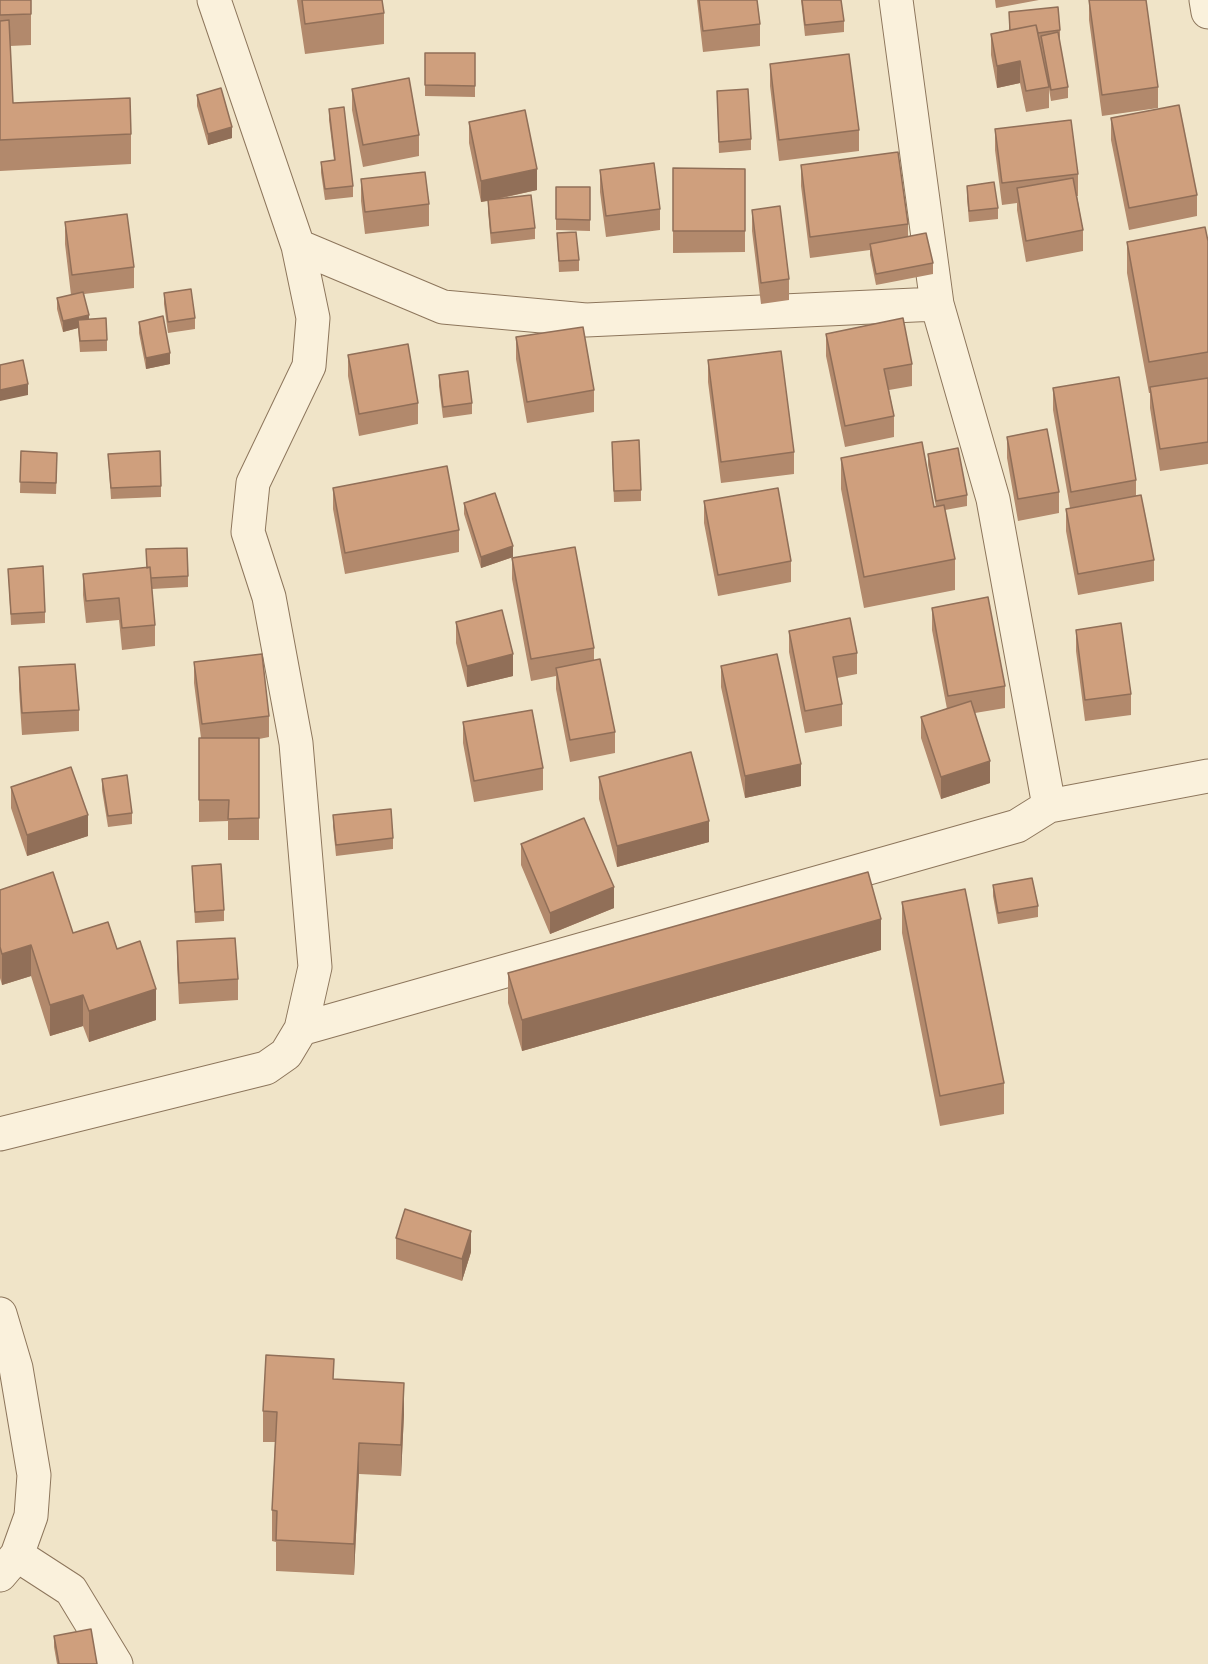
<!DOCTYPE html>
<html>
<head>
<meta charset="utf-8">
<style>
	body { margin:0 }
	canvas { display:block; background:#f0e4c8 }
</style>
</head>
<body>
<canvas width="1208" height="1664"></canvas>
<script>
const g = document.querySelector('canvas').getContext('2d');
g.lineJoin = 'round';
function toPath(rows) {
  const path = new Path2D();
  for (const r of rows) {
    path.moveTo(r[0], r[1]);
    for (let i = 2; i < r.length; i += 2) path.lineTo(r[i], r[i + 1]);
  }
  return path;
}
function trace(path, color, width, dash) {
  g.strokeStyle = color;
  g.lineWidth = width;
  g.lineCap = dash ? 'butt' : 'round';
  g.setLineDash(dash || []);
  g.stroke(path);
}
function fillPath(path, color) {
  g.fillStyle = color;
  g.fill(path, 'evenodd');
}
const street = toPath([
	[896,0,937,304,993,499,1049,806],
	[1206,0,1208,12],
	[298,246,443,307,586,320,937,304],
	[301,1029,1017,826,1049,806,1208,776],
	[0,1134,266,1068,286,1054,301,1029,315,967,296,743,269,597,248,532,253,483,309,366,313,318,298,246,214,0],
	[0,1314,16,1368,34,1475,31,1516,17,1555,0,1575],
	[17,1555,71,1590,116,1664]
]);
const wall = toPath([
	[0,0,31,0,31,45,10,46,13,103,131,134,131,164,0,171],
	[297,0,382,0,384,13,384,44,305,54],
	[697,0,757,0,760,24,760,46,703,52],
	[801,0,841,0,844,21,844,32,805,36],
	[995,0,1039,0,996,8],
	[1089,0,1158,87,1158,108,1102,116,1089,20],
	[1009,12,1060,30,1060,41,1059,41,1068,87,1068,98,1051,101,1049,89,1049,108,1026,112,1020,83,997,88,991,55,991,34,1009,30],
	[425,53,475,53,475,97,425,96],
	[770,64,859,130,859,151,779,161,770,86],
	[352,89,419,135,419,156,363,167,352,110],
	[717,91,751,139,751,150,719,153],
	[197,95,232,138,208,145,197,106],
	[329,109,353,186,353,197,325,200,321,173,321,162,334,160,329,120],
	[1111,118,1197,195,1197,216,1129,230,1111,140],
	[469,122,537,190,498,199,535,228,535,239,491,244,488,211,488,201,481,202,469,143],
	[995,129,1078,174,1078,196,1077,196,1083,230,1083,251,1026,262,1017,210,1017,203,1002,205,995,150],
	[801,165,908,224,908,237,933,263,933,274,876,285,870,255,870,250,810,258,801,186],
	[673,168,745,169,745,252,673,253],
	[600,170,660,209,660,230,606,237,600,192],
	[361,179,429,204,429,226,365,234,361,201],
	[967,186,998,208,998,219,969,222,967,197],
	[556,187,590,187,590,231,556,230],
	[752,210,789,279,789,300,761,304,752,231],
	[65,222,134,267,134,288,84,294,89,319,107,340,107,351,80,352,78,328,63,332,57,309,57,298,71,295,65,244],
	[557,233,579,260,579,271,559,272],
	[1208,241,1208,464,1160,471,1150,408,1150,393,1149,393,1127,273,1127,242],
	[164,293,195,318,195,329,168,333,164,304],
	[139,322,170,364,146,369,139,333],
	[826,334,912,364,912,386,889,390,894,416,894,437,845,447,826,356],
	[516,337,594,390,594,412,527,423,516,359],
	[348,355,418,403,418,424,359,436,348,376],
	[708,360,794,452,794,474,721,483,708,382],
	[439,375,472,403,472,414,443,418,439,386],
	[1053,388,1136,480,1136,496,1154,560,1154,581,1078,595,1066,531,1066,509,1070,508,1053,410],
	[1007,437,1059,492,1059,513,1018,521,1007,458],
	[21,451,57,464,56,494,20,493],
	[612,453,641,490,641,501,614,502],
	[108,454,161,486,161,497,111,499],
	[928,454,967,495,967,506,945,510,955,559,955,590,864,608,841,489,841,458,934,507,936,507,928,465],
	[333,488,459,530,459,552,345,574,333,509],
	[704,501,791,561,791,582,718,596,704,523],
	[464,503,513,557,481,568,464,514],
	[512,558,594,648,594,660,615,732,615,753,570,762,556,689,556,676,531,681,512,579],
	[8,569,45,612,45,623,11,625],
	[83,574,188,576,188,587,152,589,155,625,155,646,122,650,119,620,86,623,83,595],
	[932,608,1005,686,1005,708,975,713,990,783,941,799,921,738,921,717,947,709,932,630],
	[456,622,513,676,467,687,456,643],
	[1076,630,1131,694,1131,715,1085,721,1076,651],
	[789,631,857,653,857,674,837,678,842,704,842,726,805,733,789,652],
	[194,662,269,716,269,737,259,739,259,840,228,840,228,821,199,822,199,738,201,738,194,683],
	[721,666,801,786,745,798,721,687],
	[19,667,79,710,79,731,22,735,19,689],
	[463,722,543,768,543,790,474,802,463,743],
	[599,777,709,842,617,867,599,799],
	[102,779,132,813,132,824,108,827,102,790],
	[11,787,88,836,27,856,11,808],
	[333,815,393,838,393,849,336,856,333,826],
	[521,844,614,908,550,934,521,865],
	[192,866,224,910,224,921,195,923],
	[993,885,1038,906,1038,917,998,924,993,896],
	[0,890,73,933,117,949,156,1020,89,1042,83,1026,50,1036,31,976,2,985,0,978],
	[902,902,1004,1083,1004,1114,940,1126,902,933],
	[177,941,238,979,238,1000,179,1004,177,963],
	[881,950,522,1051,508,1003,508,973],
	[396,1238,471,1252,462,1281,396,1259],
	[334,1379,404,1414,401,1476,359,1474,354,1575,276,1571,276,1542,272,1541,272,1510,275,1442,263,1442,263,1411],
	[54,1636,97,1664,57,1664,54,1647]
]);
const shadedWall = toPath([
	[1020,61,1020,83,997,88,997,66],
	[232,127,232,138,208,145,208,134],
	[537,169,537,190,481,202,481,181],
	[89,315,89,326,78,320,78,328,63,332,63,321],
	[170,353,170,364,146,369,146,358],
	[28,384,28,395,0,401,0,390],
	[513,546,513,557,481,568,481,557],
	[513,654,513,676,467,687,467,666],
	[990,761,990,783,941,799,941,777],
	[801,764,801,786,745,798,745,776],
	[88,815,88,836,27,856,27,835],
	[709,821,709,842,617,867,617,846],
	[614,887,614,908,550,934,550,913],
	[881,919,881,950,522,1051,522,1020],
	[31,945,31,976,2,985,2,954],
	[156,989,156,1020,89,1042,89,1011],
	[83,995,83,1026,50,1036,50,1005],
	[471,1231,471,1252,462,1281,462,1259],
	[404,1383,404,1414,401,1476,401,1445],
	[359,1443,359,1474,354,1575,354,1544]
]);
const building = toPath([
	[0,0,31,0,31,14,0,15,0,0],
	[302,0,382,0,384,13,305,24,302,0],
	[699,0,757,0,760,24,703,31,699,0],
	[802,0,841,0,844,21,805,25,802,0],
	[1089,0,1146,0,1158,87,1102,95,1089,0],
	[1058,7,1060,30,1038,33,1036,25,1010,30,1009,12,1058,7],
	[9,20,13,103,130,98,131,134,0,140,0,21,9,20],
	[1036,25,1049,87,1026,91,1020,61,997,66,991,34,1036,25],
	[1058,32,1068,87,1051,90,1041,36,1058,32],
	[425,53,475,53,475,86,425,85,425,53],
	[849,54,859,130,779,140,770,64,849,54],
	[409,78,419,135,363,145,352,89,409,78],
	[221,88,232,127,208,134,197,95,221,88],
	[748,89,751,139,719,142,717,91,748,89],
	[1179,105,1197,195,1129,208,1111,118,1179,105],
	[344,107,353,186,325,189,321,162,335,160,329,109,344,107],
	[525,110,537,169,481,181,469,122,525,110],
	[1071,120,1078,174,1002,183,995,129,1071,120],
	[898,152,908,224,810,237,801,165,898,152],
	[654,163,660,209,606,216,600,170,654,163],
	[673,168,745,169,745,231,673,231,673,168],
	[425,172,429,204,365,212,361,179,425,172],
	[1073,178,1083,230,1026,241,1017,188,1073,178],
	[994,182,998,208,969,211,967,186,994,182],
	[556,187,590,187,590,220,556,219,556,187],
	[531,195,535,228,491,233,488,200,531,195],
	[780,206,789,279,761,283,752,210,780,206],
	[127,214,134,267,72,275,65,222,127,214],
	[1205,227,1208,241,1208,352,1149,362,1127,242,1205,227],
	[576,232,579,260,559,261,557,233,576,232],
	[926,233,933,263,876,274,870,244,926,233],
	[191,289,195,318,168,322,164,293,191,289],
	[83,292,89,315,63,321,57,298,83,292],
	[163,316,170,353,146,358,139,322,163,316],
	[106,318,107,340,80,341,78,320,106,318],
	[903,318,912,364,884,369,894,416,845,426,826,334,903,318],
	[583,327,594,390,527,402,516,337,583,327],
	[408,344,418,403,359,414,348,355,408,344],
	[781,351,794,452,721,462,708,360,781,351],
	[23,360,28,384,0,390,0,365,23,360],
	[468,371,472,403,443,407,439,375,468,371],
	[1119,377,1136,480,1071,492,1053,388,1119,377],
	[1208,378,1208,442,1160,449,1150,387,1208,378],
	[1047,429,1059,492,1018,499,1007,437,1047,429],
	[639,440,641,490,614,491,612,442,639,440],
	[922,442,934,507,944,505,955,559,864,577,841,458,922,442],
	[958,448,967,495,936,501,928,454,958,448],
	[21,451,57,453,56,483,20,482,21,451],
	[160,451,161,486,111,488,108,454,160,451],
	[447,466,459,530,345,553,333,488,447,466],
	[778,488,791,561,718,575,704,501,778,488],
	[495,493,513,546,481,557,464,503,495,493],
	[1141,495,1154,560,1078,574,1066,509,1141,495],
	[575,547,594,648,531,659,512,558,575,547],
	[187,548,188,576,151,578,150,567,147,568,146,549,187,548],
	[43,566,45,612,11,614,8,569,43,566],
	[150,567,155,625,122,628,119,598,86,601,83,574,150,567],
	[988,597,1005,686,948,696,932,608,988,597],
	[502,610,513,654,467,666,456,622,502,610],
	[850,618,857,653,833,657,842,704,805,711,789,631,850,618],
	[1121,623,1131,694,1085,700,1076,630,1121,623],
	[262,654,269,716,202,724,194,662,262,654],
	[777,654,801,764,745,776,721,666,777,654],
	[600,659,615,732,570,740,556,668,600,659],
	[75,664,79,710,22,713,19,667,75,664],
	[971,701,990,761,941,777,921,717,971,701],
	[532,710,543,768,474,781,463,722,532,710],
	[199,738,259,738,259,818,228,819,229,800,199,800,199,738],
	[691,752,709,821,617,846,599,777,691,752],
	[71,767,88,815,27,835,11,787,71,767],
	[127,775,132,813,108,816,102,779,127,775],
	[391,809,393,838,336,845,333,815,391,809],
	[584,818,614,887,550,913,521,844,584,818],
	[221,864,224,910,195,912,192,866,221,864],
	[53,872,73,933,108,922,117,949,140,941,156,989,89,1011,83,995,50,1005,31,945,2,954,0,947,0,890,53,872],
	[868,872,881,919,522,1020,508,973,868,872],
	[1032,878,1038,906,998,913,993,885,1032,878],
	[965,889,1004,1083,940,1096,902,902,965,889],
	[235,938,238,979,179,983,177,941,235,938],
	[405,1209,471,1231,462,1259,396,1238,405,1209],
	[266,1355,334,1359,333,1379,404,1383,401,1445,359,1443,354,1544,276,1540,277,1511,272,1510,277,1412,263,1411,266,1355],
	[91,1629,97,1664,59,1664,54,1636,91,1629]
]);
trace(street, '#8d765c', 35);
trace(street, '#faf1dc', 33);
fillPath(wall, '#b2896c');
fillPath(shadedWall, '#916f58');
fillPath(building, '#cf9f7d');
trace(building, '#916f58', 1.5);
</script>
</body>
</html>
